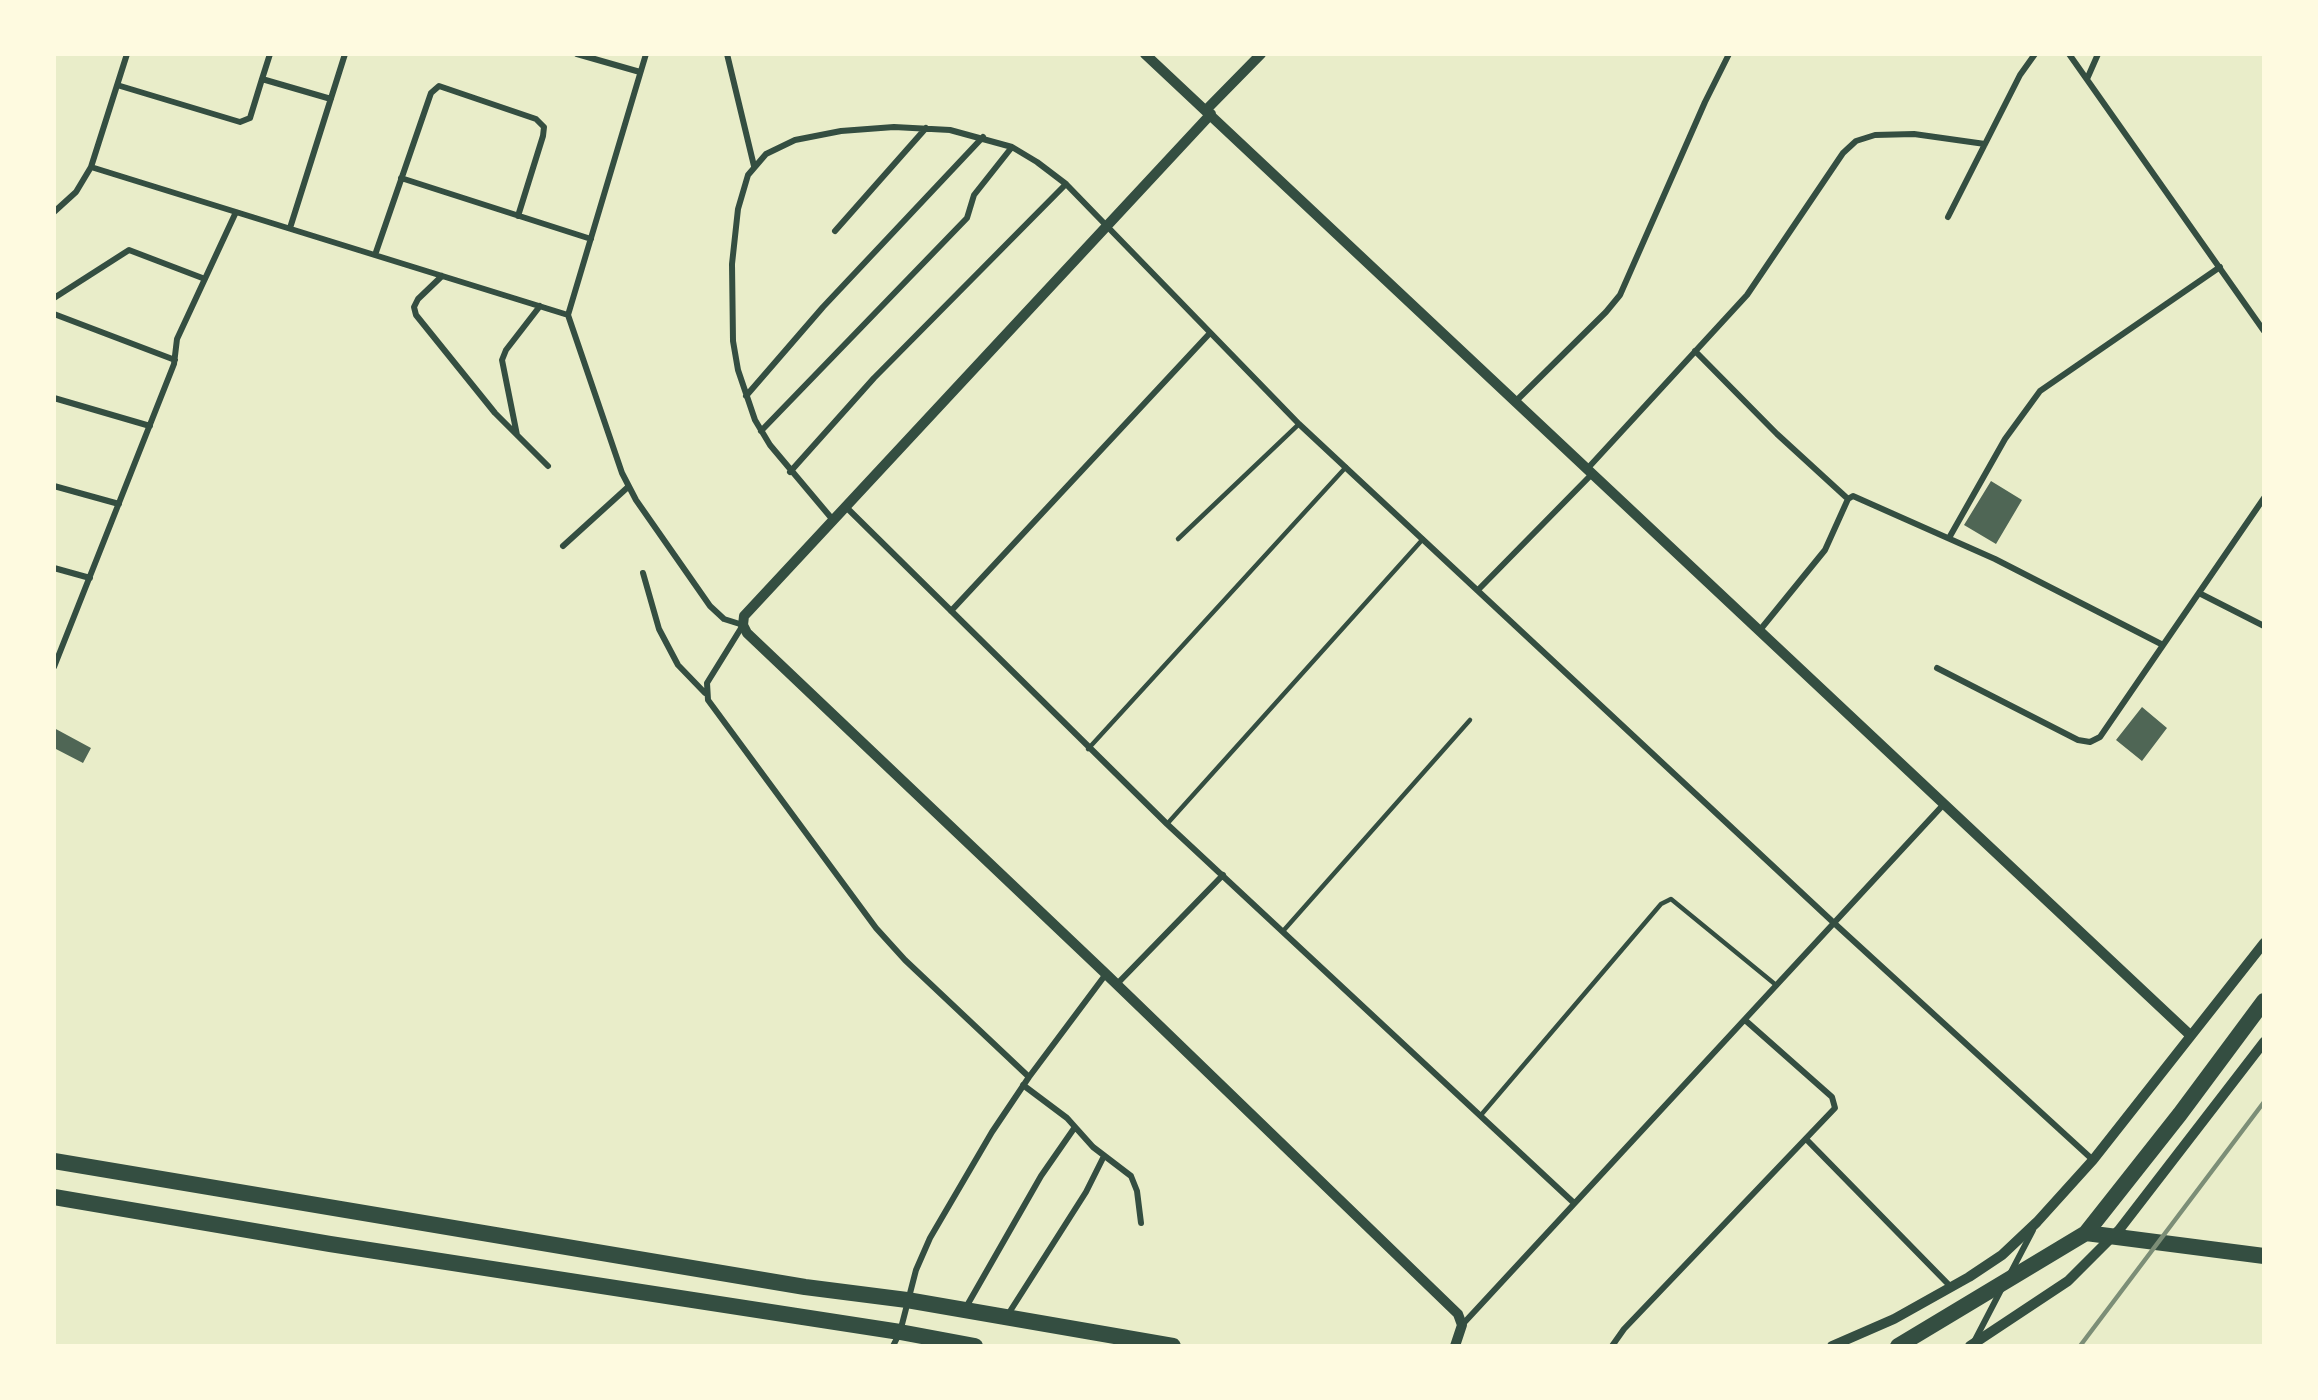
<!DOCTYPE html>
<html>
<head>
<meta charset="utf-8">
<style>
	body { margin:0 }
	#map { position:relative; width:2318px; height:1400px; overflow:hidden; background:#e9edc9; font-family:"Nunito Sans",sans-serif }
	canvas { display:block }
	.frame { position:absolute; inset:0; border:56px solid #fefae0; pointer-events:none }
</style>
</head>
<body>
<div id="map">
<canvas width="2318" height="1400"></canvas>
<div class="frame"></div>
</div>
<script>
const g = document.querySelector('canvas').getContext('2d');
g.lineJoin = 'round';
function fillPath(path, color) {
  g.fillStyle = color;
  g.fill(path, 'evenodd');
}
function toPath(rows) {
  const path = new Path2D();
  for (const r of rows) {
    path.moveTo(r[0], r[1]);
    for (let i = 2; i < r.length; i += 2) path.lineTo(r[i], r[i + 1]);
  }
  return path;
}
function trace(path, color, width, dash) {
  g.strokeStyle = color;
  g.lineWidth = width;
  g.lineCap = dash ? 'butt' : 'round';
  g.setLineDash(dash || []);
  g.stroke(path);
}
const building = toPath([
	[1991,481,2022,500,1996,544,1964,525],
	[2142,707,2167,728,2142,761,2116,740],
	[54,728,91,748,83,763,54,748]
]);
const service = toPath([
	[1178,539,1299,424],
	[1088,749,1346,467],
	[1167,824,1423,539],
	[1284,930,1470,720],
	[1481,1115,1661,904,1671,899,1776,985]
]);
const minor = toPath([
	[270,54,262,79,331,99],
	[577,54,640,72],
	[646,54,568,315,622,473,636,500,710,606,724,619,743,625,707,683,708,700,876,928,905,960,1029,1077],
	[727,54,754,166],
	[2069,54,2264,331],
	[2087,79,2098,54],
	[117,85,240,122,250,118,262,79],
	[91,167,568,315],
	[401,178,591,239],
	[54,212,76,192,91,167,127,54],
	[1948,217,2020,75,2035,54],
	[290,228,345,54],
	[835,231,926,128],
	[375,255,431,93,439,86,536,119,544,127,543,136,518,216],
	[442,276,418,299,414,307,416,315,495,413,548,466],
	[54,298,129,250,205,279],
	[54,314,175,360],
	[1695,351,1777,434,1848,499],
	[746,396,823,307,983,137],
	[54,398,150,426],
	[1516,401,1606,312,1620,295,1705,102,1729,54],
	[761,431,967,218,974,195,1012,147],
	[517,435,502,360,506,350,540,306],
	[1588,468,1747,295,1843,153,1856,141,1875,135,1914,134,1985,144],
	[790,472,874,378,1066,184],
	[54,486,119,504],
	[847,508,1167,824,1574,1203],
	[833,520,770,445,755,420,738,370,733,341,732,264,738,209,748,175,766,154,795,140,841,131,894,127,950,130,1012,147,1037,162,1066,184,1299,424,1834,923,2093,1160],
	[1949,538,2005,439,2040,391,2220,267],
	[563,546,628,487],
	[54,568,90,578],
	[643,573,659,629,678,665,705,693],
	[1478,590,1593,473],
	[2199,593,2264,626],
	[951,611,1210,333],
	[1760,630,1825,550,1848,499,1853,496,1995,559,2163,645],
	[54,667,174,364,177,339,236,212],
	[1937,668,2078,740,2090,742,2100,737,2264,498],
	[1116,985,1223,875],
	[1023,1085,1067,1118,1093,1147,1131,1176,1137,1191,1141,1223],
	[1807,1140,1951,1287],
	[2010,1274,2033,1230],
	[965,1309,1041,1176,1075,1127],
	[1007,1316,1086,1192,1104,1156],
	[1462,1325,1944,804],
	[1975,1340,2002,1288],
	[893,1346,900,1332,916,1270,930,1238,992,1132,1029,1077,1106,974],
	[1612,1346,1624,1329,1835,1108,1832,1097,1745,1020]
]);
const tertiary = toPath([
	[1145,54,2189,1034],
	[1206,110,1261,54],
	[1211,114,744,616,743,625,747,633,1106,974,1458,1314,1462,1325,1455,1346],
	[1832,1346,1894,1319,1969,1277,2002,1255,2037,1222,2093,1160,2264,943],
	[1970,1346,2068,1281,2119,1230,2264,1042]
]);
const trunk = toPath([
	[54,1161,805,1287,907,1300,1173,1346],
	[54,1197,330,1244,900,1332,975,1346],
	[2086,1233,2264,1256],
	[1898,1346,2086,1233,2180,1114,2264,1001]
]);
const rail = toPath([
	[2080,1346,2264,1102]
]);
fillPath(building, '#4f6655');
trace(service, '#344e41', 4.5);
trace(minor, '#344e41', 6);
trace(tertiary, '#344e41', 10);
trace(trunk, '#344e41', 16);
trace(rail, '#7c8e77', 4.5);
</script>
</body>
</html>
